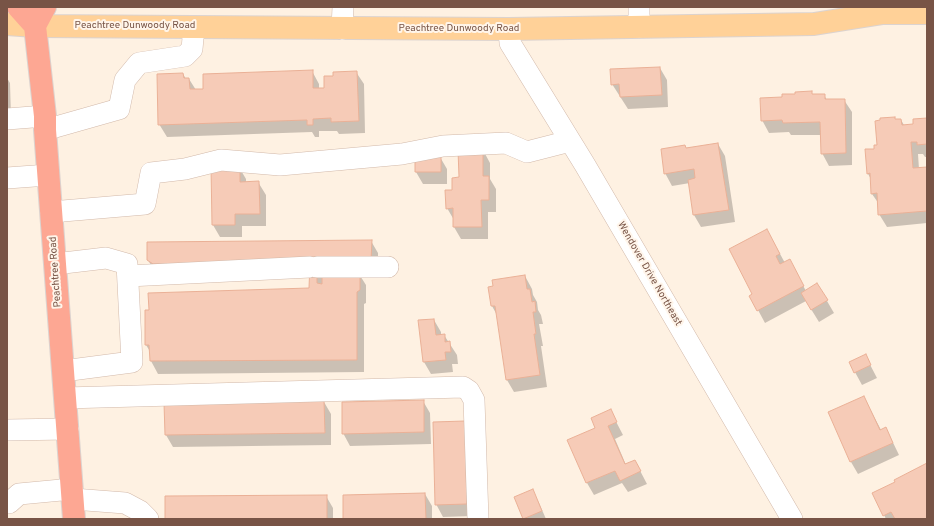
<!DOCTYPE html>
<html>
<head>
<meta charset="utf-8">
<style>
	body { margin:0 }
	#map { position:relative; width:934px; height:526px; overflow:hidden; background:#fef1e2; font-family:Overpass,sans-serif }
	canvas { display:block }
	.frame { position:absolute; inset:0; border:8px solid #785446; pointer-events:none }
</style>
</head>
<body>
<div id="map">
<canvas width="934" height="526"></canvas>
<div class="frame"></div>
</div>
<script>
const g = document.querySelector('canvas').getContext('2d');
g.lineJoin = 'round';
function fillPath(path, color) {
  g.fillStyle = color;
  g.fill(path, 'evenodd');
}
function toPath(rows) {
  const path = new Path2D();
  for (const r of rows) {
    path.moveTo(r[0], r[1]);
    for (let i = 2; i < r.length; i += 2) path.lineTo(r[i], r[i + 1]);
  }
  return path;
}
function trace(path, color, width, dash) {
  g.strokeStyle = color;
  g.lineWidth = width;
  g.lineCap = dash ? 'butt' : 'round';
  g.setLineDash(dash || []);
  g.stroke(path);
}
function label(font, color, halo, rows, align = 'center') {
  g.font = font + ' Overpass,sans-serif';
  g.lineWidth = 4;
  g.setLineDash([]);
  g.textBaseline = 'middle';
  g.strokeStyle = halo;
  g.fillStyle = color;
  for (const [text, x, y, turn = 0] of rows) {
    g.save();
    g.translate(x, y);
    g.rotate((+turn || 0) * Math.PI / 180);
    g.textAlign = isNaN(turn) ? turn : align;
    if (halo) g.strokeText(text, 0, 0);
    g.fillText(text, 0, 0);
    g.restore();
  }
}
const shadow = toPath([
	[660,68,667,80,668,107,628,109,612,84],
	[312,71,319,84,319,89,325,89,334,77,356,72,364,84,365,133,339,134,337,131,319,131,319,137,315,137,312,132,167,137,159,124,183,74,186,79,189,79,196,90],
	[7,78,10,83,11,117,7,118],
	[811,92,813,95,824,95,827,100,844,100,852,112,852,165,829,166,822,153,821,135,791,135,789,132,769,133,762,120,783,98],
	[927,119,927,157,925,157,923,154,918,154,919,169,927,168,927,223,887,227,879,214,879,204,872,194,871,179,868,174,876,150,895,120,901,120,904,125,914,125],
	[718,144,725,156,735,222,701,227,694,215,690,183,672,186,665,173,686,148],
	[483,150,490,163,490,179,496,189,496,212,488,212,488,239,461,239,454,227,454,220,447,208,460,178],
	[440,157,447,169,447,184,423,184,416,172],
	[212,167,239,167,246,179,246,182,258,182,266,195,266,226,242,226,242,237,220,237,213,225],
	[767,230,785,263,796,273,806,291,827,301,834,313,819,322,806,301,765,323,758,310,753,295],
	[371,241,378,253,378,273,359,274,366,285,366,303,364,304,364,372,158,374,151,361,151,353,146,345,310,289,311,275,155,272,148,260],
	[525,276,532,289,533,295,537,302,538,310,541,315,543,324,539,324,543,346,541,346,547,387,514,392,507,380,498,317,492,306],
	[434,320,441,332,441,336,444,335,457,355,458,364,452,364,453,372,431,374,424,362],
	[865,355,877,378,862,385,850,363],
	[864,397,881,430,886,428,899,455,858,474,851,462,829,413],
	[423,401,430,413,431,444,350,446,343,433],
	[324,402,331,414,331,445,173,447,166,435],
	[610,410,623,435,615,439,626,465,635,461,647,484,628,492,622,483,594,495,587,483,569,441,596,428],
	[434,423,473,516,443,517,436,504],
	[927,464,927,519,886,519,884,515,897,482],
	[532,491,539,503,546,519,525,519,515,498],
	[425,494,432,506,432,519,344,519],
	[326,496,333,508,333,519,166,519]
]);
const building = toPath([
	[660,67,662,95,620,97,619,84,611,85,610,69,660,67],
	[313,70,313,88,324,88,324,76,333,76,333,72,357,71,359,121,331,122,331,118,313,119,313,125,307,125,307,120,158,125,157,74,183,73,184,78,189,78,190,89,203,89,203,74,313,70],
	[812,91,812,94,825,94,825,99,845,99,846,153,821,154,820,122,783,123,782,120,761,121,760,98,782,97,782,94,795,94,795,92,812,91],
	[895,117,895,119,901,119,902,125,913,124,913,119,927,118,927,144,917,145,917,142,911,142,913,168,927,167,927,211,878,215,877,193,871,194,870,173,867,174,865,149,874,149,874,145,877,145,875,121,880,120,880,118,895,117],
	[718,143,729,210,693,215,688,180,695,178,694,169,664,174,661,149,685,145,686,148,718,143],
	[483,149,483,176,489,176,489,200,481,200,482,227,453,227,453,208,446,209,445,190,452,190,452,178,459,177,458,150,483,149],
	[415,156,441,156,441,172,415,172,415,156],
	[211,166,240,166,240,182,259,181,260,214,235,214,235,225,212,225,211,166],
	[767,229,780,254,776,256,780,264,790,259,804,286,757,311,749,296,752,294,729,249,767,229],
	[372,240,371,261,317,262,317,283,322,284,322,272,360,272,360,290,357,292,357,360,150,361,149,345,145,345,145,310,149,310,148,293,309,288,310,262,153,264,147,260,147,242,372,240],
	[525,275,527,289,530,289,532,302,535,301,536,312,533,312,536,334,534,334,540,375,506,380,495,306,491,306,488,287,493,286,492,280,525,275],
	[817,283,828,300,811,310,801,293,817,283],
	[434,319,436,335,445,334,445,342,450,341,451,352,445,352,446,360,423,362,418,320,434,319],
	[866,354,871,365,854,373,849,362,866,354],
	[864,396,880,430,886,427,893,443,850,462,828,412,864,396],
	[424,400,424,432,342,434,342,402,424,400],
	[324,401,325,433,165,435,164,403,324,401],
	[611,409,617,422,608,426,625,464,635,460,641,471,620,481,615,471,586,483,567,440,595,428,591,418,611,409],
	[465,421,467,504,435,505,433,422,465,421],
	[927,463,927,519,895,519,891,512,883,516,872,493,895,482,894,480,927,463],
	[533,489,542,511,523,519,514,497,533,489],
	[425,493,426,519,343,519,343,495,425,493],
	[327,495,327,519,165,519,165,496,327,495]
]);
const minor = toPath([
	[639,27,639,7],
	[342,29,343,7],
	[509,29,510,43,585,165,792,519],
	[7,119,45,116],
	[45,130,119,109,125,80,139,63,185,56,192,49,194,27],
	[7,178,48,175],
	[51,212,145,204,151,173,185,169,221,160,280,165,402,154,443,146,506,143,527,152,570,141],
	[55,264,106,258,127,264,132,362,63,371],
	[317,267,388,267],
	[128,276,310,267],
	[65,398,463,387,469,391,474,400,478,519],
	[7,430,68,429],
	[73,499,125,503,140,511,148,519],
	[7,503,9,503,19,494,72,489]
]);
const major = toPath([
	[7,24,35,26,509,29,814,24,883,13,927,13]
]);
const highway = toPath([
	[18,7,35,26],
	[35,26,45,116,45,130,74,519],
	[35,26,45,7]
]);
const streetNames = [
	["Peachtree Dunwoody Road",135,26],
	["Peachtree Dunwoody Road",459,29],
	["Peachtree Road",56,272,-94],
	["Wendover Drive Northeast",649,274,60]
];
fillPath(shadow, '#0003');
fillPath(building, '#f6cbb7');
trace(building, '#eab096', 1);
trace(minor, '#d2b9aa', 22);
trace(major, '#dcd3cf', 24);
trace(highway, '#dcd3cf', 24);
trace(minor, '#fff', 21);
trace(major, '#ffd198', 22);
trace(highway, '#fda793', 22);
label('10px', '#785446', '#fff5ea', streetNames);
</script>
</body>
</html>
